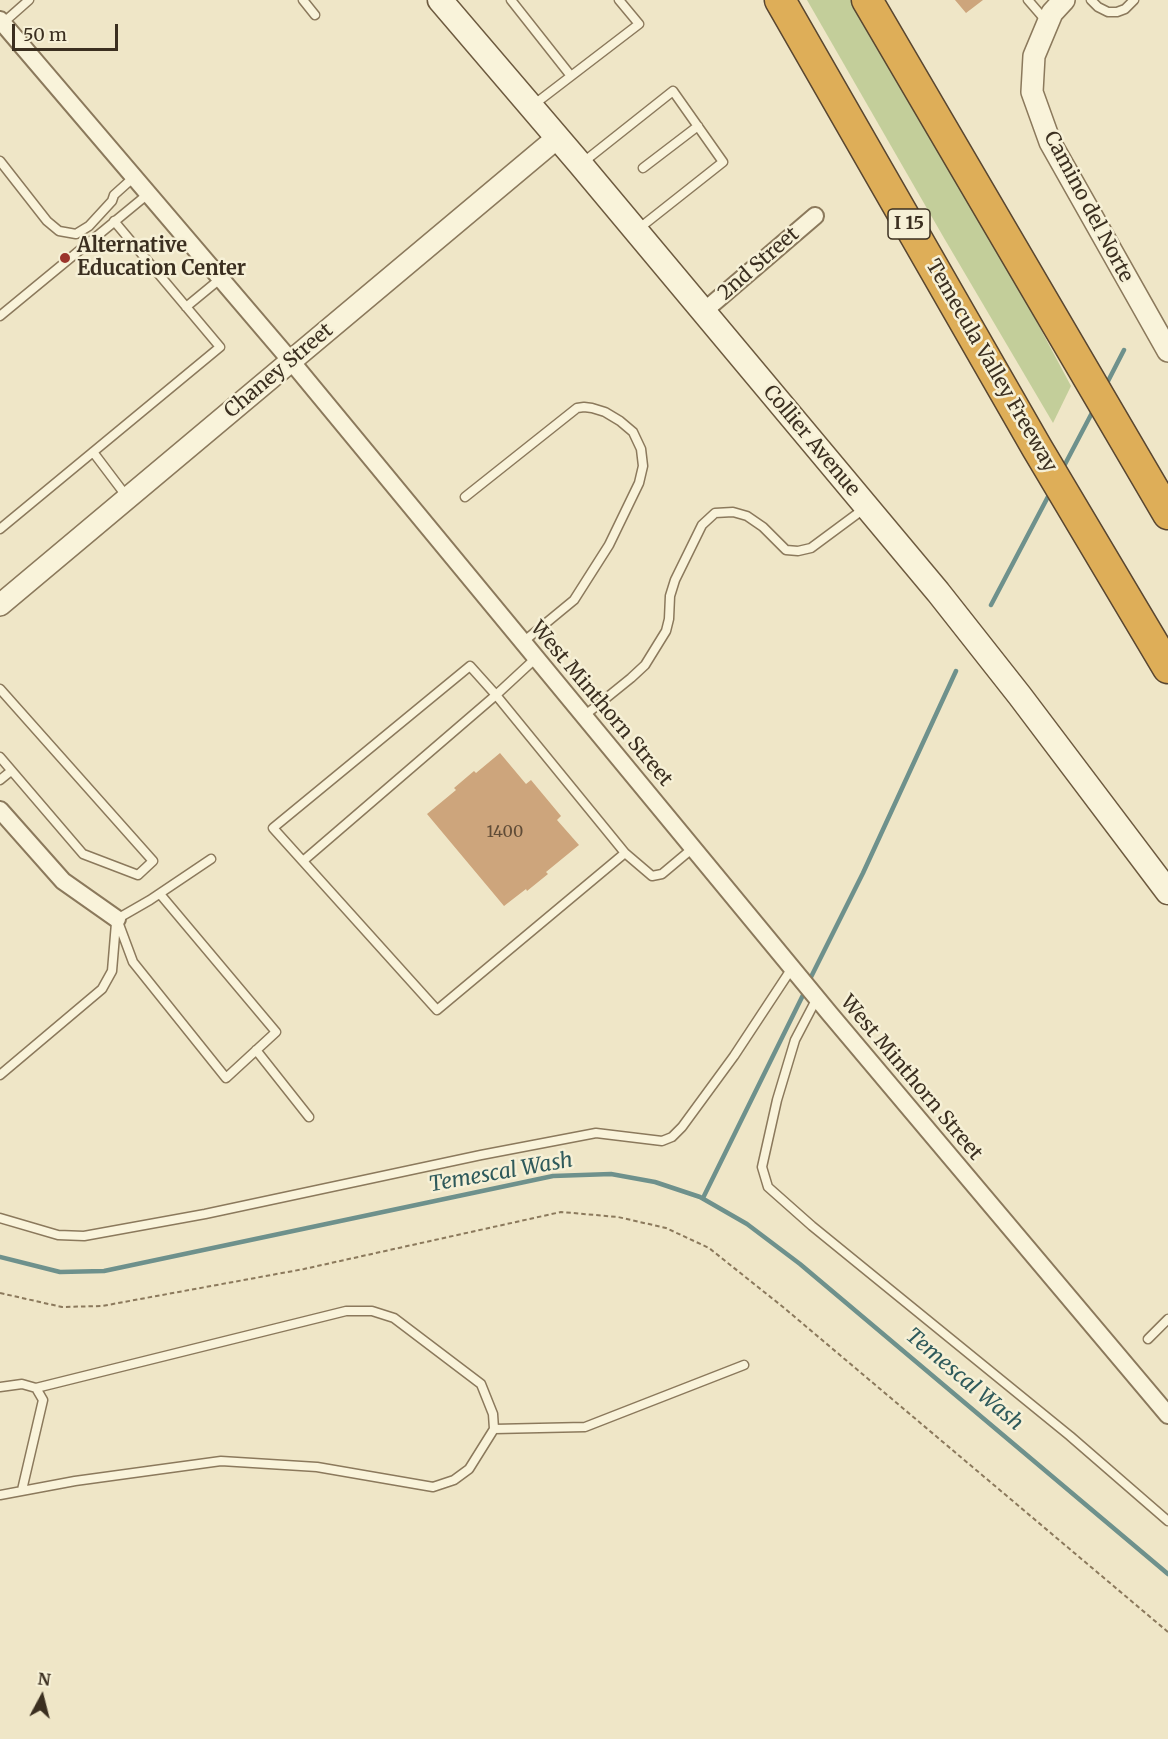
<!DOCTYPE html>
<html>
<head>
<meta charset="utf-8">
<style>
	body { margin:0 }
	#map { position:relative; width:1168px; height:1739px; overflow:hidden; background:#efe6c7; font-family:Merriweather,serif }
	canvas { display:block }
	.north { position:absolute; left:12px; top:1667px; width:60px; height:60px; -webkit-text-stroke:4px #f6f0d6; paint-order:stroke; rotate:7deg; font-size:16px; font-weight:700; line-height:24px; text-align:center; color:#3b2f20 }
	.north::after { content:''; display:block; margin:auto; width:21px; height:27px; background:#3b2f20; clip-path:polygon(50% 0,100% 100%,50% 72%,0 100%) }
	.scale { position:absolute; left:12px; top:24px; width:106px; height:27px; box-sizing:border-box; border:3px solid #3b2f20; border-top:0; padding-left:8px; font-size:18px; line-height:21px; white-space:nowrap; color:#3b2f20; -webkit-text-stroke:4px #f6f0d6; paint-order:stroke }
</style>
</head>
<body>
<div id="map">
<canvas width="1168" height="1739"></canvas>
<div class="north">N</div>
<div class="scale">50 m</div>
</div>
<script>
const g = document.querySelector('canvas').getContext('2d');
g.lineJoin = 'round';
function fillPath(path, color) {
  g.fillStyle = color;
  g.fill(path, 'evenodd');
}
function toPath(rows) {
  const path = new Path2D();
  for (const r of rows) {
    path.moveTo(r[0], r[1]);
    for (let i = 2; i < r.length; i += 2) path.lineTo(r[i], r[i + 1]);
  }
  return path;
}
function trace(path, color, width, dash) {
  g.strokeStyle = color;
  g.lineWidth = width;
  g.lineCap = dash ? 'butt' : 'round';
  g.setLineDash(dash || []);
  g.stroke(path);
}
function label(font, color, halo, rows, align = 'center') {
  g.font = font + ' Merriweather,serif';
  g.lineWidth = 5;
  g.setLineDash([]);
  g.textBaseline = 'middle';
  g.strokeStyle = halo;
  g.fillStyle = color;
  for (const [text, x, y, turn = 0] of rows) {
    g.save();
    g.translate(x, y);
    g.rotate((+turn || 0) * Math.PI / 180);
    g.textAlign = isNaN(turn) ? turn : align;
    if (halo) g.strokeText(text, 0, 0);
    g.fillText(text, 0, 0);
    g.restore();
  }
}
const green = toPath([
	[807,0,851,0,993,240,1071,386,1053,423,944,238]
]);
const stream = toPath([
	[1106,385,1124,350],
	[1063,468,1094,409],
	[991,605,1051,491],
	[808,983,863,873,956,671],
	[703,1198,805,991],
	[0,1257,60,1272,104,1271,553,1176,611,1174,655,1182,700,1197,747,1224,800,1264,1168,1574]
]);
const building = toPath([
	[955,0,983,0,966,13],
	[500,753,526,784,531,780,561,816,557,820,579,845,546,872,548,874,527,891,526,889,504,906,427,814,456,790,454,788,474,771,476,773]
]);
const path = toPath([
	[0,1293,62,1307,102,1306,304,1269,561,1212,618,1217,666,1228,709,1248,783,1307,1168,1632]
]);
const service = toPath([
	[303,0,315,15],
	[511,0,571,76],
	[1028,0,1047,22],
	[1091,0,1098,7,1108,12,1117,12,1125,9,1134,0],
	[3,23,29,0],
	[532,106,639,24,619,0],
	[0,161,47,221,59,231,76,234,89,226,112,201,114,195,134,177],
	[581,164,673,91,723,162,637,230],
	[643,168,698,126],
	[186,307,220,279],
	[0,316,148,194],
	[93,452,127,497],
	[465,497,577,408,584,407,592,408,605,412,620,421,633,432,641,449,643,466,639,483,609,545,574,600,523,642],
	[0,529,220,347,114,221],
	[536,658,496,695,470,666,273,828,437,1010,625,853],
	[0,689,153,861,138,875,83,854,0,757],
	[584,716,631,678,645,665,666,631,669,619,670,596,675,580,702,525,715,513,733,512,747,516,763,527,786,550,798,551,811,548,865,508],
	[0,780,11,771],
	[303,861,496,695,625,853,652,876,662,874,693,848],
	[117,919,133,962,226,1078,276,1032,160,894],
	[117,919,150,900,211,859],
	[817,998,795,1040,777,1100,762,1167,768,1187,812,1226,1070,1436,1168,1521],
	[256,1050,309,1117],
	[0,1075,102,989,112,971,116,923],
	[0,1218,58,1235,84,1236,205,1214,481,1155,596,1133,662,1141,672,1137,682,1127,734,1056,792,968],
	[1148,1339,1168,1319],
	[0,1387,22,1384,36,1388,43,1400,22,1490],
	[494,1429,585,1427,744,1365],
	[0,1495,75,1481,221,1461,317,1467,433,1487,454,1480,469,1469,494,1429,493,1414,481,1384,394,1318,372,1311,346,1311,36,1388]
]);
const minor = toPath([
	[0,20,291,361,830,1014,1168,1415],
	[703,312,815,216],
	[0,810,63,881,117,919]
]);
const tertiary = toPath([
	[1064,0,1052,13,1034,56,1032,92,1050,142,1168,351],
	[0,605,557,138]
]);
const secondary = toPath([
	[440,0,581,165,938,592,1020,696,1168,892]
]);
const motorway = toPath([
	[780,0,1037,448,1168,668],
	[867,0,1168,514]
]);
const markers = [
	[65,258,6,"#9b342b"]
];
const numberNames = [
	["1400",505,832]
];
const shields = [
	[909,224,42]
];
const shieldNames = [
	["I 15",909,224]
];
const streetNames = [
	["Camino del Norte",1088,207,62],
	["2nd Street",759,264,-41],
	["Temecula Valley Freeway",991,366,60],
	["Chaney Street",279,371,-40],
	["Collier Avenue",811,441,50],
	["West Minthorn Street",601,704,50],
	["West Minthorn Street",911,1078,50]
];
const poiNames = [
	["Alternative",77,246],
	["Education Center",77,269]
];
const waterNames = [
	["Temescal Wash",501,1173,-10],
	["Temescal Wash",964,1380,40]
];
fillPath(green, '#c3ce9a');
trace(stream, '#6e918c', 4.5);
fillPath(building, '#cda57c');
trace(service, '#8b795c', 11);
trace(minor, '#8b795c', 20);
trace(tertiary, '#8b795c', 24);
trace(secondary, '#6d5a3f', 27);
trace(motorway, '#594630', 33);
trace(path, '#8b795c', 2, [4.5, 3]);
trace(service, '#f9f3da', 8);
trace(minor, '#f9f3da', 16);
trace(tertiary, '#f9f3da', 21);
trace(secondary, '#f9f3da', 24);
trace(motorway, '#deae58', 30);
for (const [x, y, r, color] of markers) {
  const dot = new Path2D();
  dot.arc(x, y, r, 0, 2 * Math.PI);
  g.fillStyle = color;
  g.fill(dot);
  trace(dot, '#f6f0d6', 2);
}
label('16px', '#604c37', null, numberNames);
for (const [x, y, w] of shields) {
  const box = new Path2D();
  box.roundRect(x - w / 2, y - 15, w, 30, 4.5);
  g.fillStyle = '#f6f0d6';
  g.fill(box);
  trace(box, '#3b2f20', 1.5);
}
label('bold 18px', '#3b2f20', null, shieldNames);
label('20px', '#3b2f20', '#f6f0d6', streetNames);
label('bold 20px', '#3b2f20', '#f6f0d6', poiNames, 'left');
label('italic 21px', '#2f5a5b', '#f6f0d6', waterNames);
</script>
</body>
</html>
